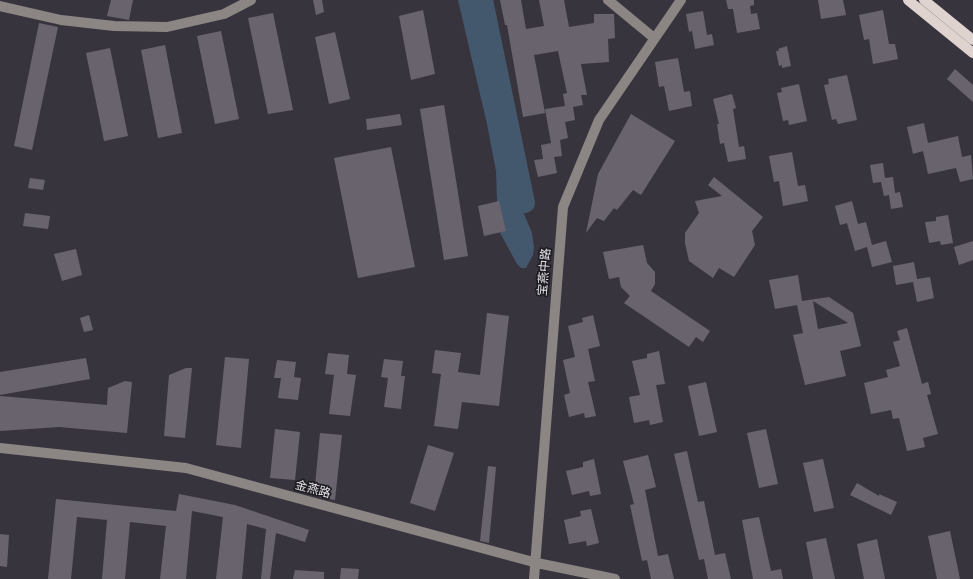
<!DOCTYPE html>
<html>
<head>
<meta charset="utf-8">
<style>
	body { margin:0 }
	canvas { display:block; background:#38343e }
</style>
</head>
<body>
<canvas width="973" height="579"></canvas>
<script>
const g = document.querySelector('canvas').getContext('2d');
g.lineJoin = 'round';
function fillPath(path, color) {
  g.fillStyle = color;
  g.fill(path, 'evenodd');
}
function toPath(rows) {
  const path = new Path2D();
  for (const r of rows) {
    path.moveTo(r[0], r[1]);
    for (let i = 2; i < r.length; i += 2) path.lineTo(r[i], r[i + 1]);
  }
  return path;
}
function trace(path, color, width, dash) {
  g.strokeStyle = color;
  g.lineWidth = width;
  g.lineCap = dash ? 'butt' : 'round';
  g.setLineDash(dash || []);
  g.stroke(path);
}
function label(font, color, halo, rows, align = 'center') {
  g.font = font + ' Barlow,"Noto Sans SC",sans-serif';
  g.lineWidth = 3.5;
  g.setLineDash([]);
  g.textBaseline = 'middle';
  g.strokeStyle = halo;
  g.fillStyle = color;
  for (const [text, x, y, turn = 0] of rows) {
    g.save();
    g.translate(x, y);
    g.rotate((+turn || 0) * Math.PI / 180);
    g.textAlign = isNaN(turn) ? turn : align;
    if (halo) g.strokeText(text, 0, 0);
    g.fillText(text, 0, 0);
    g.restore();
  }
}
const water = toPath([
	[458,0,478,0,522,209,532,233,534,247,533,255,526,268,521,268,517,264,498,229,496,171,487,124]
]);
const river = toPath([
	[483,0,525,203]
]);
const building = toPath([
	[111,0,133,0,129,20,107,16],
	[313,0,322,0,324,12,316,15],
	[500,0,521,0,526,29,544,26,539,0,564,0,569,27,594,23,594,14,614,14,615,38,608,39,609,62,581,64,587,95,581,95,583,105,573,107,575,120,565,122,568,138,560,140,562,156,554,157,557,173,538,177,534,160,543,159,541,145,551,143,545,109,565,106,563,94,567,93,558,51,534,55,545,113,523,117,507,25,505,25],
	[726,0,754,0,754,5,750,6,751,14,757,13,760,29,737,33,733,9,728,9],
	[818,0,843,0,846,15,821,19],
	[423,10,435,74,411,80,399,16],
	[883,10,889,44,895,44,898,59,873,64,869,39,864,40,859,15],
	[703,11,707,35,712,34,714,45,695,49,692,31,689,32,686,14],
	[273,13,293,110,268,114,248,18],
	[39,23,58,27,32,150,14,146],
	[221,31,239,119,215,124,197,36],
	[335,32,350,99,329,104,315,37],
	[165,45,182,133,158,138,141,50],
	[787,46,791,66,782,68,782,65,779,66,776,51,779,51,778,49],
	[110,48,128,136,104,141,86,53],
	[678,58,684,92,690,91,692,106,669,111,664,86,659,87,655,62],
	[955,69,973,85,973,102,947,79],
	[847,75,857,120,838,124,836,119,832,120,824,85,829,84,828,79],
	[799,84,807,121,789,125,788,120,783,121,777,93,782,92,781,88],
	[732,94,736,108,733,109,739,147,744,146,746,159,728,162,724,143,720,144,717,124,719,124,713,99],
	[444,105,468,256,444,260,420,109],
	[400,114,402,125,367,130,366,119],
	[631,114,675,141,641,195,633,190,617,210,614,208,604,221,597,218,586,233,598,174],
	[924,123,928,143,958,136,962,157,971,155,973,179,960,182,956,168,928,174,923,151,913,154,907,127],
	[391,147,415,267,358,278,334,158],
	[792,152,798,186,805,185,808,201,783,206,779,181,774,182,769,156],
	[883,163,885,178,893,177,895,193,900,192,903,207,891,209,889,195,884,196,881,182,873,183,870,165],
	[714,177,763,217,752,231,755,245,734,277,719,268,713,278,689,261,685,243,685,233,699,213,695,201,722,196,708,185],
	[30,178,45,180,43,190,28,188],
	[499,201,506,231,484,236,478,206],
	[852,201,858,224,866,222,872,245,886,241,892,262,872,267,867,247,855,251,847,223,840,225,835,206],
	[25,213,50,216,48,229,23,226],
	[948,215,953,243,941,245,940,241,929,243,925,222,936,221,936,217],
	[973,241,973,260,959,265,954,247],
	[643,245,647,263,655,272,655,284,651,291,710,331,703,342,696,337,689,347,624,303,630,296,621,287,619,277,609,279,603,252],
	[76,249,82,275,62,281,54,254],
	[914,262,917,279,930,277,934,298,917,302,913,282,896,285,893,266],
	[798,275,802,301,829,297,853,313,861,346,840,351,846,376,805,385,793,335,803,333,797,305,775,309,769,280],
	[813,301,848,323,818,329],
	[487,313,509,316,499,406,462,402,458,429,434,426,441,374,432,373,435,350,461,353,458,372,480,375],
	[89,315,93,330,84,332,80,318],
	[593,315,600,346,588,349,595,381,588,382,596,416,585,418,584,413,569,417,564,395,570,393,563,360,575,357,568,326,583,322,582,318],
	[907,328,922,384,928,382,931,394,927,395,938,434,923,438,925,447,907,451,899,418,893,419,891,410,871,414,864,383,888,377,886,370,900,366,893,342,900,340,897,331],
	[659,351,665,384,656,385,663,422,650,425,649,420,634,423,629,397,640,395,632,361,647,358,647,354],
	[328,353,349,355,347,374,356,375,350,416,329,414,334,375,325,374],
	[225,357,249,359,241,448,216,445],
	[86,358,90,379,0,395,0,372],
	[384,359,403,361,401,376,405,376,401,409,384,407,388,378,381,377],
	[277,360,296,362,294,377,301,378,298,400,278,398,281,378,274,378],
	[186,368,192,368,185,438,164,436,169,375],
	[125,381,132,382,127,433,59,427,0,431,0,396,107,405,108,388],
	[706,382,717,432,699,436,688,386],
	[275,429,300,432,295,480,270,478],
	[766,429,778,484,759,488,747,433],
	[320,433,342,435,335,500,314,496],
	[428,445,454,453,435,511,410,503],
	[687,451,698,502,704,501,715,555,725,553,731,579,708,579,704,559,699,560,674,454],
	[648,455,656,487,645,490,658,556,668,554,674,579,651,579,647,560,642,561,630,505,634,504,623,461],
	[594,459,601,494,590,496,589,491,572,495,566,471,583,467,583,462],
	[823,459,834,508,814,512,803,463],
	[488,466,496,467,489,543,480,541],
	[857,483,879,496,879,494,897,502,891,515,850,495],
	[179,494,235,505,309,530,305,542,276,533,270,579,261,579,266,529,247,524,242,579,216,579,223,517,192,511,186,579,160,579,166,526,130,522,125,579,102,579,107,520,77,517,71,579,48,579,56,499,176,511],
	[591,509,599,543,587,546,586,541,569,544,564,520,581,516,580,511],
	[759,517,771,571,781,569,783,579,753,579,742,520],
	[950,531,960,579,937,579,928,536],
	[0,534,9,535,7,567,0,566],
	[826,538,835,579,813,579,806,542],
	[877,539,885,579,864,579,857,544],
	[341,568,359,569,358,579,340,579],
	[295,570,324,572,324,579,293,579]
]);
const minor = toPath([
	[608,0,654,38],
	[0,6,61,20,114,26,167,27,224,14,251,0],
	[0,448,186,468,537,563,615,579],
	[534,579,563,207,599,120,681,0]
]);
const major = toPath([
	[908,0,973,53],
	[924,0,973,40]
]);
const streetNames = [
	["宝燕中路",544,272,-85],
	["金燕路",313,489,15]
];
fillPath(water, '#43576d');
trace(river, '#43576d', 20);
fillPath(building, '#69636d');
trace(minor, '#8b8583', 10);
trace(major, '#dfd3d0', 10);
label('12px', '#e7e5eb', '#1e1d21', streetNames);
</script>
</body>
</html>
